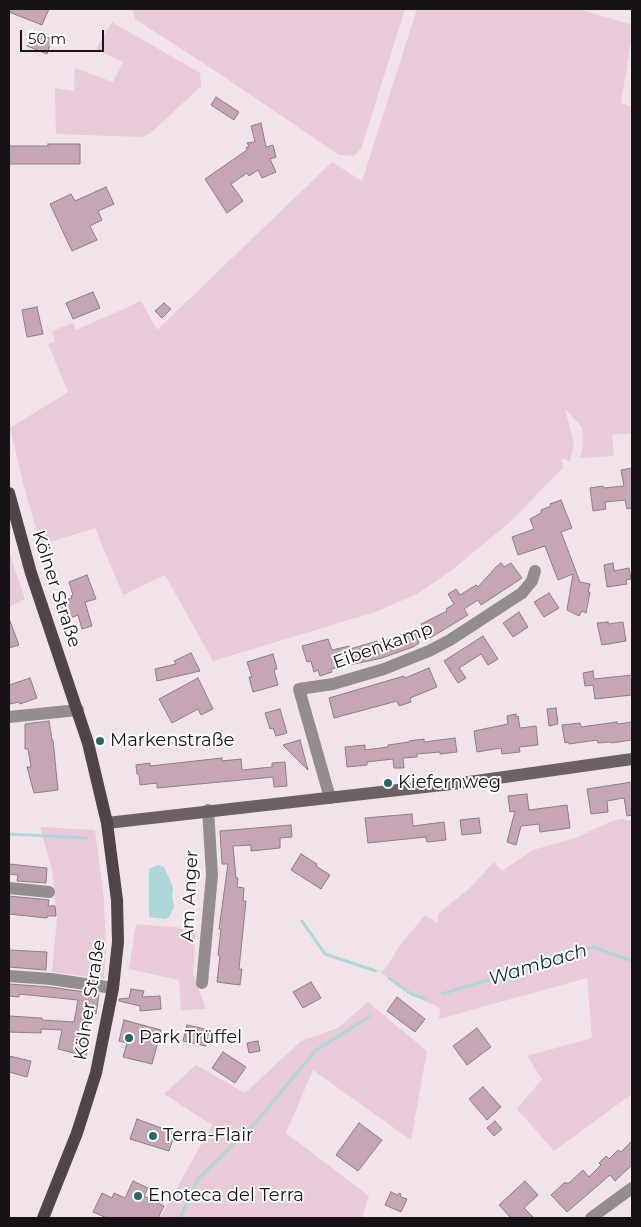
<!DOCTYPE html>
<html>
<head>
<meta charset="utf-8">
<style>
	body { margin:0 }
	#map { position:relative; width:641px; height:1227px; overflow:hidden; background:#f1e3ea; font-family:Montserrat,sans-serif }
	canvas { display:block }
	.frame { position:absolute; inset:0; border:10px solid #171215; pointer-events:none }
	.scale { position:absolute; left:20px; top:30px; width:84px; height:22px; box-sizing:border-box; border:2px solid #171215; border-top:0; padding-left:6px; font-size:15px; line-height:18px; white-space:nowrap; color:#171215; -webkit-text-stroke:4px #fff; paint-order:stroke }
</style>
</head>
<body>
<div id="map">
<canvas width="641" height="1227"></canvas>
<div class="frame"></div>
<div class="scale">50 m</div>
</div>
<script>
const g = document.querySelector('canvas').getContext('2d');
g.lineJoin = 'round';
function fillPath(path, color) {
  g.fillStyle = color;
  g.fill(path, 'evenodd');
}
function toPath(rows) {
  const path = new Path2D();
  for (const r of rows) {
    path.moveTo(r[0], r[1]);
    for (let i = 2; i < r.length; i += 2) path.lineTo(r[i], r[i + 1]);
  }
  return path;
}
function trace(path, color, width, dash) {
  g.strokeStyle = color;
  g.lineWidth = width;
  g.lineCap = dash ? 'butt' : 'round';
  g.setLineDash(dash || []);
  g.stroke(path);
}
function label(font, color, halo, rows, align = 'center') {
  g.font = font + ' Montserrat,sans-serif';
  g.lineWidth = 4;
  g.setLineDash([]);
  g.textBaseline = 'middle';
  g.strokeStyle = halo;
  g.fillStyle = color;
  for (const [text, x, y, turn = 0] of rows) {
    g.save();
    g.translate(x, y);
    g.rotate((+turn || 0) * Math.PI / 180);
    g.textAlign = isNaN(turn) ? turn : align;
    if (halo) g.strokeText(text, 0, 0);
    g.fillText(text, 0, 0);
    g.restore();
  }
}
const green = toPath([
	[133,9,405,9,361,149,353,156,339,155,217,72,135,19],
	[417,9,578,9,632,25,632,35,621,103,632,107,632,433,612,435,614,456,580,458,583,443,582,427,565,409,574,443,570,462,562,458,563,468,510,522,452,570,417,594,375,612,213,661,165,575,123,595,95,528,41,545,24,487,10,428,68,392,48,344,55,342,52,331,73,323,76,330,141,301,157,330,332,162,362,181],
	[112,22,200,73,201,86,151,133,142,137,56,134,55,88,74,91,75,68,113,82,123,62,96,49],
	[9,552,25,599,9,607],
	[622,819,632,821,632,1094,554,1151,517,1109,542,1079,527,1056,592,1038,587,978,439,1019,440,1008,408,993,380,972,386,968,398,948,425,915,438,923,438,914,471,887,494,862,502,871,533,850,575,838,612,821],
	[40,827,95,830,104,899,106,947,104,979,52,972,57,918,52,870],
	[136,924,196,929,193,974,206,1009,181,1010,179,980,129,969],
	[368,1002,427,1051,411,1140,313,1070,286,1133,369,1196,362,1218,160,1218,212,1125,164,1094,196,1065,245,1093,301,1041,338,1028]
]);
const water = toPath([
	[158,865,164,867,173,887,172,896,174,907,169,917,165,919,149,917,149,869]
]);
const stream = toPath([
	[9,834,86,838],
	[302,921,325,954,376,971],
	[389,978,411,994,426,999],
	[442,994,593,947,632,961],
	[180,1218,198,1179,257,1121,315,1051,370,1016]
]);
const building = toPath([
	[9,9,49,9,42,25,9,12,9,9],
	[32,32,52,39,47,54,27,46,32,32],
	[216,97,239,112,234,120,211,105,216,97],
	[261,123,266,147,273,145,276,157,270,159,276,172,262,178,258,170,249,176,247,173,231,184,243,201,227,213,205,179,247,150,246,148,249,146,247,143,255,142,251,126,261,123],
	[48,144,80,144,80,164,9,164,9,146,48,146,48,144],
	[106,187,114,204,98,211,102,220,90,226,97,240,72,251,50,204,71,194,75,201,106,187],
	[93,292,100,308,73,319,66,303,93,292],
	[164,303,171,309,162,318,155,311,164,303],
	[37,307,43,334,27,337,22,310,37,307],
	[632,468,632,508,627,509,625,500,605,502,606,509,593,511,590,488,603,486,604,488,624,486,621,470,632,468],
	[561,500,572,528,561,532,580,582,590,584,588,592,590,592,586,613,582,611,579,616,567,610,573,574,558,580,545,546,518,555,512,537,534,529,530,519,541,513,541,510,551,506,550,504,561,500],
	[501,563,504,567,511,563,522,578,481,605,478,600,464,609,468,615,430,638,421,624,447,611,446,609,454,604,448,594,456,589,460,595,476,585,478,587,496,567,501,563],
	[613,563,614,571,629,568,631,579,626,580,627,584,607,587,604,565,613,563],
	[87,575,96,599,85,602,92,626,82,629,78,615,65,620,59,602,72,598,71,596,73,595,69,582,87,575],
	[549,593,559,608,544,617,534,602,549,593],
	[519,612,528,627,513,637,503,623,519,612],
	[9,621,10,621,19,645,9,648,9,621],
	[608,622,608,624,623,622,626,641,602,645,597,623,608,622],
	[414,630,419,643,413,647,382,658,331,669,332,672,320,676,318,670,314,672,311,661,307,662,302,646,328,639,332,650,349,646,350,649,377,641,378,643,414,630],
	[483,636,498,659,488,665,481,654,459,668,466,678,458,683,444,661,483,636],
	[191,653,200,671,157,681,155,669,176,664,174,661,191,653],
	[273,654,277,669,274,670,278,685,253,692,249,677,252,677,247,662,273,654],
	[429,668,437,687,410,698,411,702,399,706,397,701,334,718,329,698,404,676,405,678,429,668],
	[593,671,594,679,632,675,632,695,595,699,593,685,585,686,583,673,593,671],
	[30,678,37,698,20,704,19,702,10,704,9,685,30,678],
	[198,678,213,709,201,715,198,709,172,723,159,699,198,678],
	[556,708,558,724,549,726,547,709,556,708],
	[280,709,287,733,276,736,273,728,270,729,265,713,280,709],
	[516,714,516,717,518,716,520,728,536,726,538,745,519,747,520,752,502,754,501,748,477,752,474,731,508,724,507,716,516,714],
	[49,721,52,740,53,740,58,790,34,793,27,767,31,767,28,749,25,749,25,724,49,721],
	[617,722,618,724,632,722,632,740,611,743,610,742,598,743,597,740,569,744,569,742,565,743,562,725,580,723,581,727,617,722],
	[455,738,457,752,440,754,440,752,417,754,417,757,403,758,404,768,394,768,393,759,367,762,367,765,347,767,345,747,365,745,365,750,388,747,388,745,409,742,409,741,424,739,424,742,455,738],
	[300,740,308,770,283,745,300,740],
	[222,758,222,761,241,759,242,770,272,767,272,763,285,762,287,786,274,787,273,777,157,788,157,783,140,785,139,774,137,774,136,765,150,763,150,766,222,758],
	[632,782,632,815,627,816,624,798,607,801,608,812,591,814,587,789,632,782],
	[527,794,529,810,567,805,570,828,540,832,539,824,521,826,516,845,507,842,515,811,510,812,508,796,527,794],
	[412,814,413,826,444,822,446,840,427,842,426,837,368,843,365,818,412,814],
	[479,818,481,833,462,835,460,820,479,818],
	[291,825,292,837,280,838,280,848,251,851,251,845,233,846,236,878,238,878,237,887,244,888,243,901,246,901,239,969,242,969,240,985,217,982,220,956,218,955,221,929,219,929,228,864,222,864,220,831,291,825],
	[301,854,317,864,316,866,330,875,321,889,291,870,301,854],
	[9,864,47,868,46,883,17,881,18,875,9,874,9,864],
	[9,896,49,900,48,906,55,906,56,916,47,916,47,918,9,914,9,896],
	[9,950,47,952,46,970,9,967,9,950],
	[311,982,321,998,303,1008,293,992,311,982],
	[9,984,50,987,99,994,96,1014,89,1012,86,1033,90,1034,86,1056,58,1049,62,1030,41,1029,41,1033,9,1032,9,1016,42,1018,42,1020,74,1022,78,1000,19,994,19,997,9,996,9,984],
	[131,989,144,991,142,997,160,996,161,1009,140,1011,140,1006,119,1001,119,999,129,998,131,989],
	[397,997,425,1019,415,1032,387,1011,397,997],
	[124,1020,161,1030,152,1064,123,1057,127,1043,119,1041,124,1020],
	[187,1025,209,1030,206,1046,183,1041,187,1025],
	[477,1028,491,1047,467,1065,453,1046,477,1028],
	[258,1041,260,1051,249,1053,247,1043,258,1041],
	[223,1052,246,1067,235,1083,212,1068,223,1052],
	[9,1056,31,1061,27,1077,9,1072,9,1056],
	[483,1087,501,1107,487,1120,469,1099,483,1087],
	[137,1119,175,1133,169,1151,130,1139,137,1119],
	[495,1121,502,1129,494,1136,487,1128,495,1121],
	[359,1123,382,1140,358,1171,336,1155,359,1123],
	[632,1141,632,1165,615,1181,610,1175,567,1212,551,1195,564,1183,569,1183,583,1170,589,1177,601,1165,599,1163,606,1156,609,1159,618,1150,621,1152,632,1141],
	[133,1181,148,1188,144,1196,164,1206,158,1218,107,1218,93,1212,102,1193,112,1198,114,1193,125,1198,133,1181],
	[525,1181,538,1195,524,1208,534,1218,511,1218,499,1205,525,1181],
	[391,1192,397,1195,400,1193,401,1197,407,1199,401,1212,385,1205,391,1192]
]);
const street = toPath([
	[9,717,78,710],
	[330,798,299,689,333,684,384,669,429,651,450,640,522,593,532,581,535,571],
	[9,888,49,892],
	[9,976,51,979,113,988],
	[202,983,212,875,208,810],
	[591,1218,632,1188]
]);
const secondary = toPath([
	[107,823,469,782,632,759]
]);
const primary = toPath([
	[9,493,31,573,88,743,107,823,117,900,118,942,113,988,96,1073,77,1133,43,1218]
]);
const markers = [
	[100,741,5,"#1d6a6a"],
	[388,783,5,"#1d6a6a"],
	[129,1038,5,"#1d6a6a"],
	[153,1136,5,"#1d6a6a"],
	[138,1196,5,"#1d6a6a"]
];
const streetNames = [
	["Kölner Straße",56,589,72],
	["Eibenkamp",383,646,-20],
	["Am Anger",190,896,-87],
	["Kölner Straße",90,1000,-81]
];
const poiNames = [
	["Markenstraße",110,741],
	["Kiefernweg",398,783],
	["Park Trüffel",139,1038],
	["Terra-Flair",163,1136],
	["Enoteca del Terra",148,1196]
];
const waterNames = [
	["Wambach",538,965,-17]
];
fillPath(green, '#e8cad8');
fillPath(water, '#aed8d7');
trace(stream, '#aed8d7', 3);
fillPath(building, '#c6a5b5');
trace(building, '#8a7e84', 1);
trace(street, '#938d8f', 12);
trace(secondary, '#6a6266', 12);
trace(primary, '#4e4449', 12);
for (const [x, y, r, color] of markers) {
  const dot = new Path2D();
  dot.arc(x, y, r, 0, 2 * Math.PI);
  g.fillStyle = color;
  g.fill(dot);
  trace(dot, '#fff', 2);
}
label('18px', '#171215', '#fff', streetNames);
label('18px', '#171215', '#fff', poiNames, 'left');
label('italic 19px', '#083232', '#fff', waterNames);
</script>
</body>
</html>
